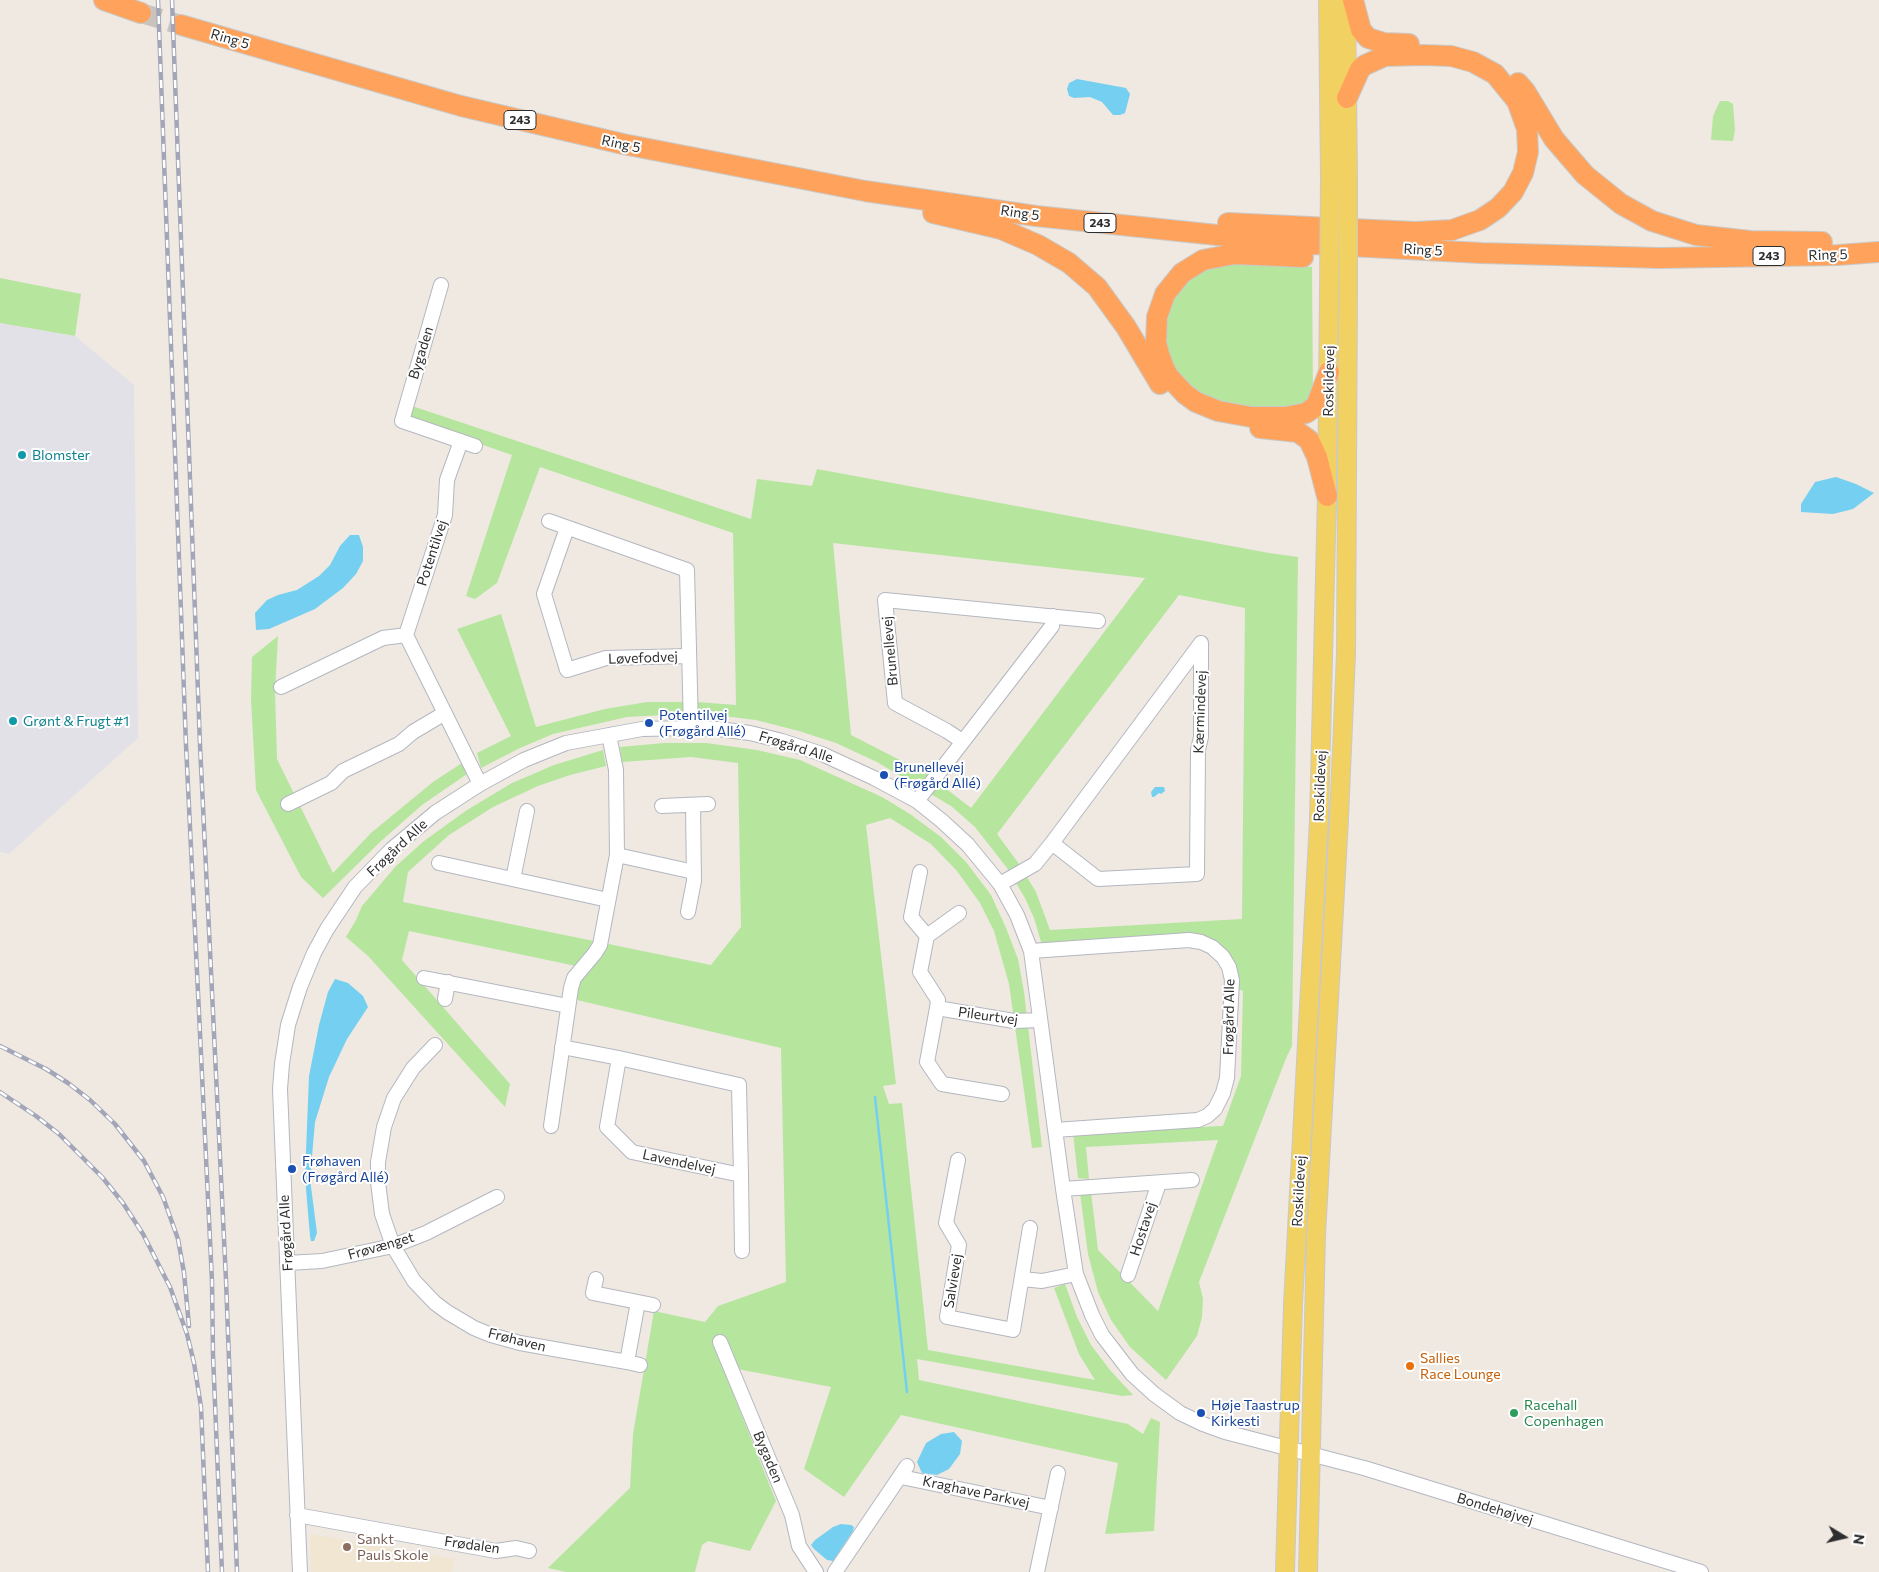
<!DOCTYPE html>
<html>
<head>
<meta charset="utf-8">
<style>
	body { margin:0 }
	#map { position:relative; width:1879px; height:1572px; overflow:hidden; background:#efe9e1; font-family:Commissioner,sans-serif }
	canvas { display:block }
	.north { position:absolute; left:1819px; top:1512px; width:50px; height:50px; -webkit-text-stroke:4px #fff; paint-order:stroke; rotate:99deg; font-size:14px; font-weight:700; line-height:20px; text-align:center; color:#2e2e2e }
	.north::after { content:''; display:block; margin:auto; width:18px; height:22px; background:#2e2e2e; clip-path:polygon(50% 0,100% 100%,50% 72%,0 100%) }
</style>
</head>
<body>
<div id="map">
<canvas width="1879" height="1572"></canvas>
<div class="north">N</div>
</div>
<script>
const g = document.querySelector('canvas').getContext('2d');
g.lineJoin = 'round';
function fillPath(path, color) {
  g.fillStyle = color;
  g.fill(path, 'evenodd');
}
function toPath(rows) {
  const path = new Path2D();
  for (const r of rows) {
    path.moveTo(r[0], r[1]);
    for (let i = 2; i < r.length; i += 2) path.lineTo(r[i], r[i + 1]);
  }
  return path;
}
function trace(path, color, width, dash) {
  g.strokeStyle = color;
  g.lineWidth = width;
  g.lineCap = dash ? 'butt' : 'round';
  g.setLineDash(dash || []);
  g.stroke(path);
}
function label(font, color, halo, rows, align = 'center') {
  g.font = font + ' Commissioner,sans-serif';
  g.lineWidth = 4;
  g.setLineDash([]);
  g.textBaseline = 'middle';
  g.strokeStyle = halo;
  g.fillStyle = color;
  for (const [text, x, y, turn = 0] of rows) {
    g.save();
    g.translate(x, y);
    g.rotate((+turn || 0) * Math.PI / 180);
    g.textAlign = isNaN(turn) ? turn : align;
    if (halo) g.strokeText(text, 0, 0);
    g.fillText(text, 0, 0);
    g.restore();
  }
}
const industrial = toPath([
	[0,323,75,336,134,385,138,738,9,854,0,852]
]);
const education = toPath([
	[310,1534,455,1559,452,1572,311,1572]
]);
const green = toPath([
	[1720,101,1728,101,1733,104,1735,130,1733,141,1711,140,1713,116],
	[1218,262,1272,264,1312,267,1313,401,1279,413,1204,400,1186,389,1165,355,1164,317,1170,301,1188,278],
	[0,278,81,294,75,336,0,323],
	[412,406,751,519,757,479,812,486,817,469,1269,553,1298,557,1292,1046,1287,1056,1199,1282,1203,1299,1202,1317,1197,1336,1166,1380,1130,1347,1111,1320,1098,1292,1088,1254,1080,1193,1091,1192,1098,1250,1158,1311,1218,1140,1086,1147,1089,1179,1078,1178,1073,1133,1223,1126,1241,1076,1243,991,1236,988,1218,946,1042,945,1034,918,1025,898,1007,868,975,827,951,806,877,762,836,743,799,731,756,720,699,713,627,717,553,734,520,748,481,768,477,753,511,736,457,629,501,614,536,727,605,709,647,702,698,702,736,705,733,533,540,467,497,583,475,599,466,596,512,455,408,419],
	[833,543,1145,578,971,808,927,774,851,735],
	[1179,595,1245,608,1242,919,1050,930,1036,892,1019,864,997,834],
	[278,636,275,691,277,759,333,873,371,833,433,782,462,763,467,774,422,805,381,841,323,898,301,877,256,790,251,700,252,657],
	[664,743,706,743,757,750,800,760,882,797,910,814,941,837,966,862,991,895,1006,928,1018,959,1024,992,1042,1147,1032,1148,1009,984,994,931,980,903,957,871,931,844,890,818,866,825,896,1084,883,1086,889,1104,902,1103,928,1350,1095,1380,1079,1354,1054,1288,1065,1284,1077,1317,1091,1345,1110,1370,1133,1395,1122,1396,917,1359,919,1380,1128,1424,1143,1434,1151,1418,1160,1422,1154,1531,1105,1534,1118,1463,901,1415,844,1497,804,1469,831,1387,722,1366,776,1501,750,1551,708,1541,702,1545,695,1572,566,1572,548,1568,630,1488,633,1434,654,1311,705,1322,718,1306,786,1282,781,1048,577,1000,576,966,409,931,402,960,510,1084,505,1107,368,956,346,937,356,920,362,906,396,866,424,841,467,810,512,783,554,765,603,750,606,766,570,775,538,786,493,807,449,835,408,872,403,902,711,965,741,927,738,763,691,757,622,762,620,747]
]);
const water = toPath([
	[1077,79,1126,88,1130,94,1125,113,1120,115,1113,115,1102,102,1090,97,1074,98,1069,96,1067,89,1069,83],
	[1836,477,1856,484,1874,493,1853,509,1833,514,1801,512,1801,504,1815,482],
	[350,535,359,535,363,547,363,561,356,574,343,588,315,609,269,629,256,630,255,613,267,600,278,595,297,590,319,576,330,565,340,546],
	[1155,787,1164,787,1165,791,1161,794,1159,793,1154,797,1152,797,1151,792],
	[335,979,348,983,363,996,368,1007,347,1039,329,1077,315,1122,310,1179,317,1233,314,1241,311,1241,310,1236,305,1177,309,1076,319,1025,328,992],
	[954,1432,962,1441,960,1454,949,1469,937,1475,922,1473,917,1462,926,1443,941,1434],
	[841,1524,851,1525,854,1527,853,1531,833,1561,827,1560,814,1549,811,1545,815,1540,833,1527]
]);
const stream = toPath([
	[875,1097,907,1392]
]);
const highwayTunnel = toPath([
	[141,13,181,25]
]);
const minor = toPath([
	[441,285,402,421,475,446],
	[461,441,447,480,445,515,406,635,480,784],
	[549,521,687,570,691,728],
	[567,528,544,594,567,670,606,658,689,656],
	[281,687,383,638,406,635],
	[962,741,947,731,895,703,885,600,1098,621],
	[917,801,1052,626,1053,616],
	[288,804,331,783,343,771,399,744,413,732,445,713],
	[662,806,708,804],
	[617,855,694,872],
	[439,863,608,900],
	[920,872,911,917,927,936],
	[513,879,527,811],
	[1000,884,1035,864,1052,843,1201,643,1201,737,1198,750,1197,874,1098,879,1052,843],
	[688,912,694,881,693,805],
	[1031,951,1189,940,1201,942,1212,947,1223,957,1229,967,1232,980,1227,1078,1223,1093,1215,1109,1207,1116,1198,1120,1055,1130],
	[424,978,568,1006],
	[445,999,448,982],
	[937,1008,938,1000,920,972,927,936,959,913],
	[435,1045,413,1068,394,1098,384,1127,378,1162,378,1182,382,1214,393,1246,414,1281,435,1303,447,1312,474,1328,491,1335,520,1343,627,1362,638,1302,593,1293,596,1279],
	[562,1047,619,1058,607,1127,632,1152,741,1175,742,1251],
	[619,1058,739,1085,741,1175],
	[1002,1094,942,1084,927,1062,937,1008,1014,1021,1040,1020],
	[551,1126,571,988,574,978,595,953,600,945,617,855,616,770,609,735],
	[958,1160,946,1223,959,1245,947,1317,1013,1330,1030,1228],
	[1063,1189,1192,1180],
	[287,1263,322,1261,393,1246,426,1233,497,1197],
	[1128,1275,1159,1183],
	[1022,1279,1042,1281,1076,1274],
	[638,1302,653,1305],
	[720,1342,792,1515,799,1546,816,1572],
	[627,1362,640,1365],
	[901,1475,906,1478,1051,1508],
	[297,1515,496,1551,516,1548,529,1551],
	[300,1572,280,1089,282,1064,288,1025,300,987,314,953,327,929,355,887,392,849,435,813,480,784,524,760,566,743,642,729,691,728,718,729,750,733,782,741,822,754,874,778,917,801,942,821,968,845,1000,884,1017,915,1031,951,1063,1189,1076,1274,1092,1315,1102,1335,1132,1374,1154,1394,1180,1413,1203,1424,1225,1432,1364,1468,1701,1572],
	[835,1572,907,1466],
	[1037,1572,1058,1473]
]);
const major = toPath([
	[1328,0,1330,178],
	[1346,0,1348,178],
	[1285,1572,1293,1304,1319,820,1327,496,1329,292],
	[1308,1572,1316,1235,1339,819,1346,654,1348,292]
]);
const highway = toPath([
	[104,0,141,13],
	[1353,0,1361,30,1368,38,1384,43,1409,44],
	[181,25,461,106,623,144,865,191,1036,216,1293,243,1481,253,1660,258,1838,255,1879,252],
	[1518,83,1525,91,1554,139,1585,175,1621,204,1652,221,1696,235,1750,241,1822,242],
	[933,213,1001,229,1038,245,1069,263,1097,287,1126,327,1160,384],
	[1228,223,1415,232,1452,230,1480,220,1498,208,1513,192,1523,173,1528,152,1527,129,1517,101,1495,74,1473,62,1451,56,1423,55,1385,56,1365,65,1360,69,1347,98],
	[1303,257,1234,254,1203,260,1182,273,1165,294,1157,317,1156,343,1159,354,1164,368,1169,377,1185,394,1196,402,1218,411,1251,417,1286,417,1306,413,1316,406,1329,372],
	[1260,428,1298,432,1309,440,1317,457,1327,496]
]);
const rail = toPath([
	[158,0,186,745,212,1281,213,1355,222,1572],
	[172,0,200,745,226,1280,237,1572],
	[0,1046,46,1069,68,1083,90,1100,115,1124,144,1161,163,1197,178,1239,184,1273,189,1326],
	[0,1092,36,1116,59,1134,102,1177,123,1203,143,1234,170,1287,187,1334,194,1363,201,1407,208,1572]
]);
const majorBridge = toPath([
	[1329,292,1330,178],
	[1348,292,1348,178]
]);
const markers = [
	[22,455,5,"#0f9aa8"],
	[13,721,5,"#0f9aa8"],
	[649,723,5,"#1a4fb4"],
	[884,775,5,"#1a4fb4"],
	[292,1169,5,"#1a4fb4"],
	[1410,1366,5,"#e8710a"],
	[1201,1413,5,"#1a4fb4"],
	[1514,1413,5,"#2e9e5b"],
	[347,1547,5,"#8d6e63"]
];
const shields = [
	[520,120,32],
	[1100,223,32],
	[1769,256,32]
];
const shieldNames = [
	["243",520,120],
	["243",1100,223],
	["243",1769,256]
];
const streetNames = [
	["Ring 5",230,39,16],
	["Ring 5",621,144,12],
	["Ring 5",1020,213,8],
	["Ring 5",1423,250,3],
	["Ring 5",1828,255,-2],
	["Bygaden",421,353,-73],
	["Roskildevej",1329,381,-89],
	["Potentilvej",432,553,-72],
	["Brunellevej",890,651,-95],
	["Løvefodvej",643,658,-2],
	["Kærmindevej",1200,712,-88],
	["Frøgård Alle",796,747,17],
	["Roskildevej",1320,786,-88],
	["Frøgård Alle",397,848,-43],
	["Pileurtvej",988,1016,8],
	["Frøgård Alle",1229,1017,-89],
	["Lavendelvej",679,1162,12],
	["Roskildevej",1299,1191,-87],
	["Hostavej",1143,1229,-72],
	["Frøgård Alle",286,1233,-93],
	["Frøvænget",381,1246,-16],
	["Salvievej",953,1281,-81],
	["Frøhaven",517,1340,14],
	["Bygaden",768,1457,67],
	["Kraghave Parkvej",976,1492,12],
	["Bondehøjvej",1495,1509,17],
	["Frødalen",472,1545,8]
];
const cultureNames = [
	["Blomster",32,455],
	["Grønt & Frugt #1",23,721]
];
const transitNames = [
	["Potentilvej",659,715],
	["(Frøgård Allé)",659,731],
	["Brunellevej",894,767],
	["(Frøgård Allé)",894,783],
	["Frøhaven",302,1161],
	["(Frøgård Allé)",302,1177],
	["Høje Taastrup",1211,1405],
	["Kirkesti",1211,1421]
];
const foodNames = [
	["Sallies",1420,1358],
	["Race Lounge",1420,1374]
];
const leisureNames = [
	["Racehall",1524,1405],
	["Copenhagen",1524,1421]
];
const educationNames = [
	["Sankt",357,1539],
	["Pauls Skole",357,1555]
];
fillPath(industrial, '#e3e1e8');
fillPath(education, '#f0e6d1');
fillPath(green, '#b6e59e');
fillPath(water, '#75cff0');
trace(stream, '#75cff0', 2.5);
trace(highwayTunnel, '#c8c4bd', 20, [20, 10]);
trace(minor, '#b4b7c1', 16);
trace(major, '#c9c9c9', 20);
trace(highway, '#c9c9c9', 22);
trace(minor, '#fff', 14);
trace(major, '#f2d163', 18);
trace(highway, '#ffa35c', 20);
trace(rail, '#a3a6b8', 4.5);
trace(rail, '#fff', 2.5, [8]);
trace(majorBridge, '#c9c9c9', 20, []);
trace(majorBridge, '#f2d163', 18);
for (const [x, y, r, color] of markers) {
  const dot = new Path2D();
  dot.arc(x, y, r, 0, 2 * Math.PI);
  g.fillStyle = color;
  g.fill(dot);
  trace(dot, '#fff', 2);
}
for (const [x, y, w] of shields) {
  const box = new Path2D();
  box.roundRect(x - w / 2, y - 9.5, w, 19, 4);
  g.fillStyle = '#fff';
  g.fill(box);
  trace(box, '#2e2e2e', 1);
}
label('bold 12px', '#2e2e2e', null, shieldNames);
label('14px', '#2e2e2e', '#fff', streetNames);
label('14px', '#0d838f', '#fff', cultureNames, 'left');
label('14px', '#164399', '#fff', transitNames, 'left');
label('14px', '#c56008', '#fff', foodNames, 'left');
label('14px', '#27864d', '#fff', leisureNames, 'left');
label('14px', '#785e54', '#fff', educationNames, 'left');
</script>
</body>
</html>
